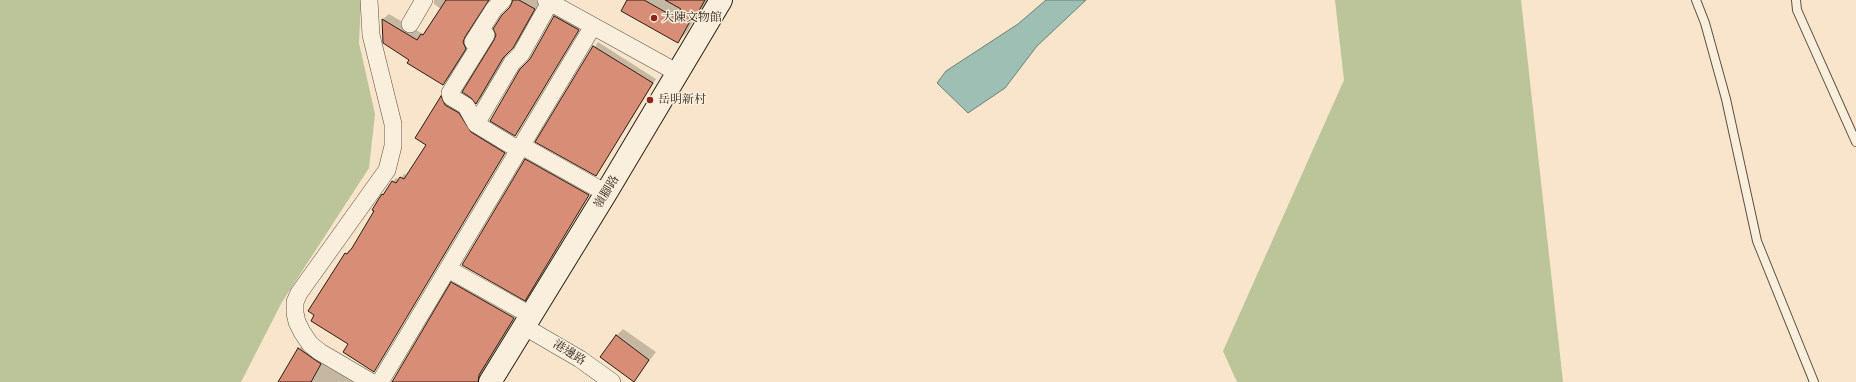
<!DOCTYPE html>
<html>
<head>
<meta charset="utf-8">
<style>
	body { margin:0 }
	canvas { display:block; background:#f8e5cb }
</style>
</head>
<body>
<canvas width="1856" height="382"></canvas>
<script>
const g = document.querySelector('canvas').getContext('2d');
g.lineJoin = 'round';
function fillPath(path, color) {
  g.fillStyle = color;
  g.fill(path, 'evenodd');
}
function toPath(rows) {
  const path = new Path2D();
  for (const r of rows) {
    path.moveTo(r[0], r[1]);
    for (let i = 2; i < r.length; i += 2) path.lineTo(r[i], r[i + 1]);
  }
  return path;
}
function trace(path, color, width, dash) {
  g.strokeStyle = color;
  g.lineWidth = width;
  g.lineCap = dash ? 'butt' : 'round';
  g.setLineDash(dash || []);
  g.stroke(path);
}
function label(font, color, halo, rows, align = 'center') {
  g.font = font + ' "Gentium Book Plus","Noto Serif TC",serif';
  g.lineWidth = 3;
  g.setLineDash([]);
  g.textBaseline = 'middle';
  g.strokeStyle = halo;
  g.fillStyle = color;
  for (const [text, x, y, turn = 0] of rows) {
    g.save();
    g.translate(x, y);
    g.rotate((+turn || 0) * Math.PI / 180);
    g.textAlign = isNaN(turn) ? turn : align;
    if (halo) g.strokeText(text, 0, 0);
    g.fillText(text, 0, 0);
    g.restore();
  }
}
const green = toPath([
	[0,0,361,0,359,43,375,114,369,168,282,302,241,382,0,382],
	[1335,0,1521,0,1563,382,1237,382,1223,351,1344,80]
]);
const water = toPath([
	[1046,0,1086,0,1037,46,1005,88,968,113,937,83,946,71,1018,24,1046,0]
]);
const shadow = toPath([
	[434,0,489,0,470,30,469,35,471,42,449,78,443,84,411,60,384,43,383,19,389,14,423,34,441,9,434,4],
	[514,0,541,0,519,41,509,50,482,97,476,102,495,41,514,3],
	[628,0,709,0,697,14,687,32,678,42],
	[559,12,582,25,519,131,515,135,529,62,555,16],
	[598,42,656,79,596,175,537,142],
	[445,94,508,149,374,371,343,353,349,344,346,254,349,250,351,251,383,195,396,178,399,180,404,174,407,175,427,144,441,97],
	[530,156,592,191,525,300,526,160],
	[456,279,517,314,483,371,481,382,393,382],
	[623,329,656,352,634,381,616,336],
	[302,345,361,382,278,382]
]);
const building = toPath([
	[446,0,489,0,465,37,463,42,466,49,443,85,407,63,409,60,383,43,382,19,417,40,421,34,423,35,446,0],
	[513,0,519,0,535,9,513,48,503,58,476,104,471,98,462,92,494,40,496,35,493,29,502,15,510,7,513,0],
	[627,0,644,0,676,18,681,9,665,0,705,0,695,18,693,16,678,43,621,11,627,0],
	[554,16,579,30,515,136,490,121,520,69,530,59,554,16],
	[593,46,653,83,596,176,535,142,593,46],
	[441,96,445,105,459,113,471,132,505,153,374,372,343,352,348,344,311,321,314,315,308,311,345,253,347,254,352,248,374,211,372,210,378,200,382,194,383,195,392,181,396,183,400,177,404,179,426,145,415,138,441,96],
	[525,159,589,195,525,301,462,265,525,159],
	[451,282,514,318,479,375,478,382,392,382,451,282],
	[616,335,649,360,634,382,600,357,616,335],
	[298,348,321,364,311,382,278,382,298,348]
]);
const lane = toPath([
	[1696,0,1705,23,1726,99,1757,241,1814,382],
	[1796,0,1797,10,1856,142]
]);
const street = toPath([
	[369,0,371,35,393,124,393,146,387,170,299,293,295,302,295,313,297,322,302,332,310,344,320,352,371,382],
	[546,0,678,73],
	[410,24,424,0],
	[473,42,494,9,503,0],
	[476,124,466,106,451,97,450,93,486,35],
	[522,146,606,193],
	[519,150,476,124,512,63,521,54,550,2],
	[448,269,532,316],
	[525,327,580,359,612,382],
	[380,382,593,26]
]);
const secondary = toPath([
	[490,382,606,193,721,0]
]);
const markers = [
	[654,18,4,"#8f2418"],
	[650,100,4,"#8f2418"]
];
const poiNames = [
	["大陳文物館",662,18],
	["岳明新村",658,100]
];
const streetNames = [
	["嶺腳路",607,192,-59],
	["港邊路",569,353,32]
];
fillPath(green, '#bbc599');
fillPath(water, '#9dbfb4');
trace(water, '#6f7f74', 1);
fillPath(shadow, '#0003');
fillPath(building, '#d88d77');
trace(building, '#2b1f13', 1);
trace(lane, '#5e5041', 10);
trace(street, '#5e5041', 18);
trace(secondary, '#2b1f13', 24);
trace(lane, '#faeedd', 8);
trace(street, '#faeedd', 17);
trace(secondary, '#faeedd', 22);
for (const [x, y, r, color] of markers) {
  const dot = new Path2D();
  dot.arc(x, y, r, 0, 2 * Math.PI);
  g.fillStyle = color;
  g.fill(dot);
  trace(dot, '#faeedd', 1.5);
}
label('12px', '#2b1f13', '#faeedd', poiNames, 'left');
label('12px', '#2b1f13', '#faeedd', streetNames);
</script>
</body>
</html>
